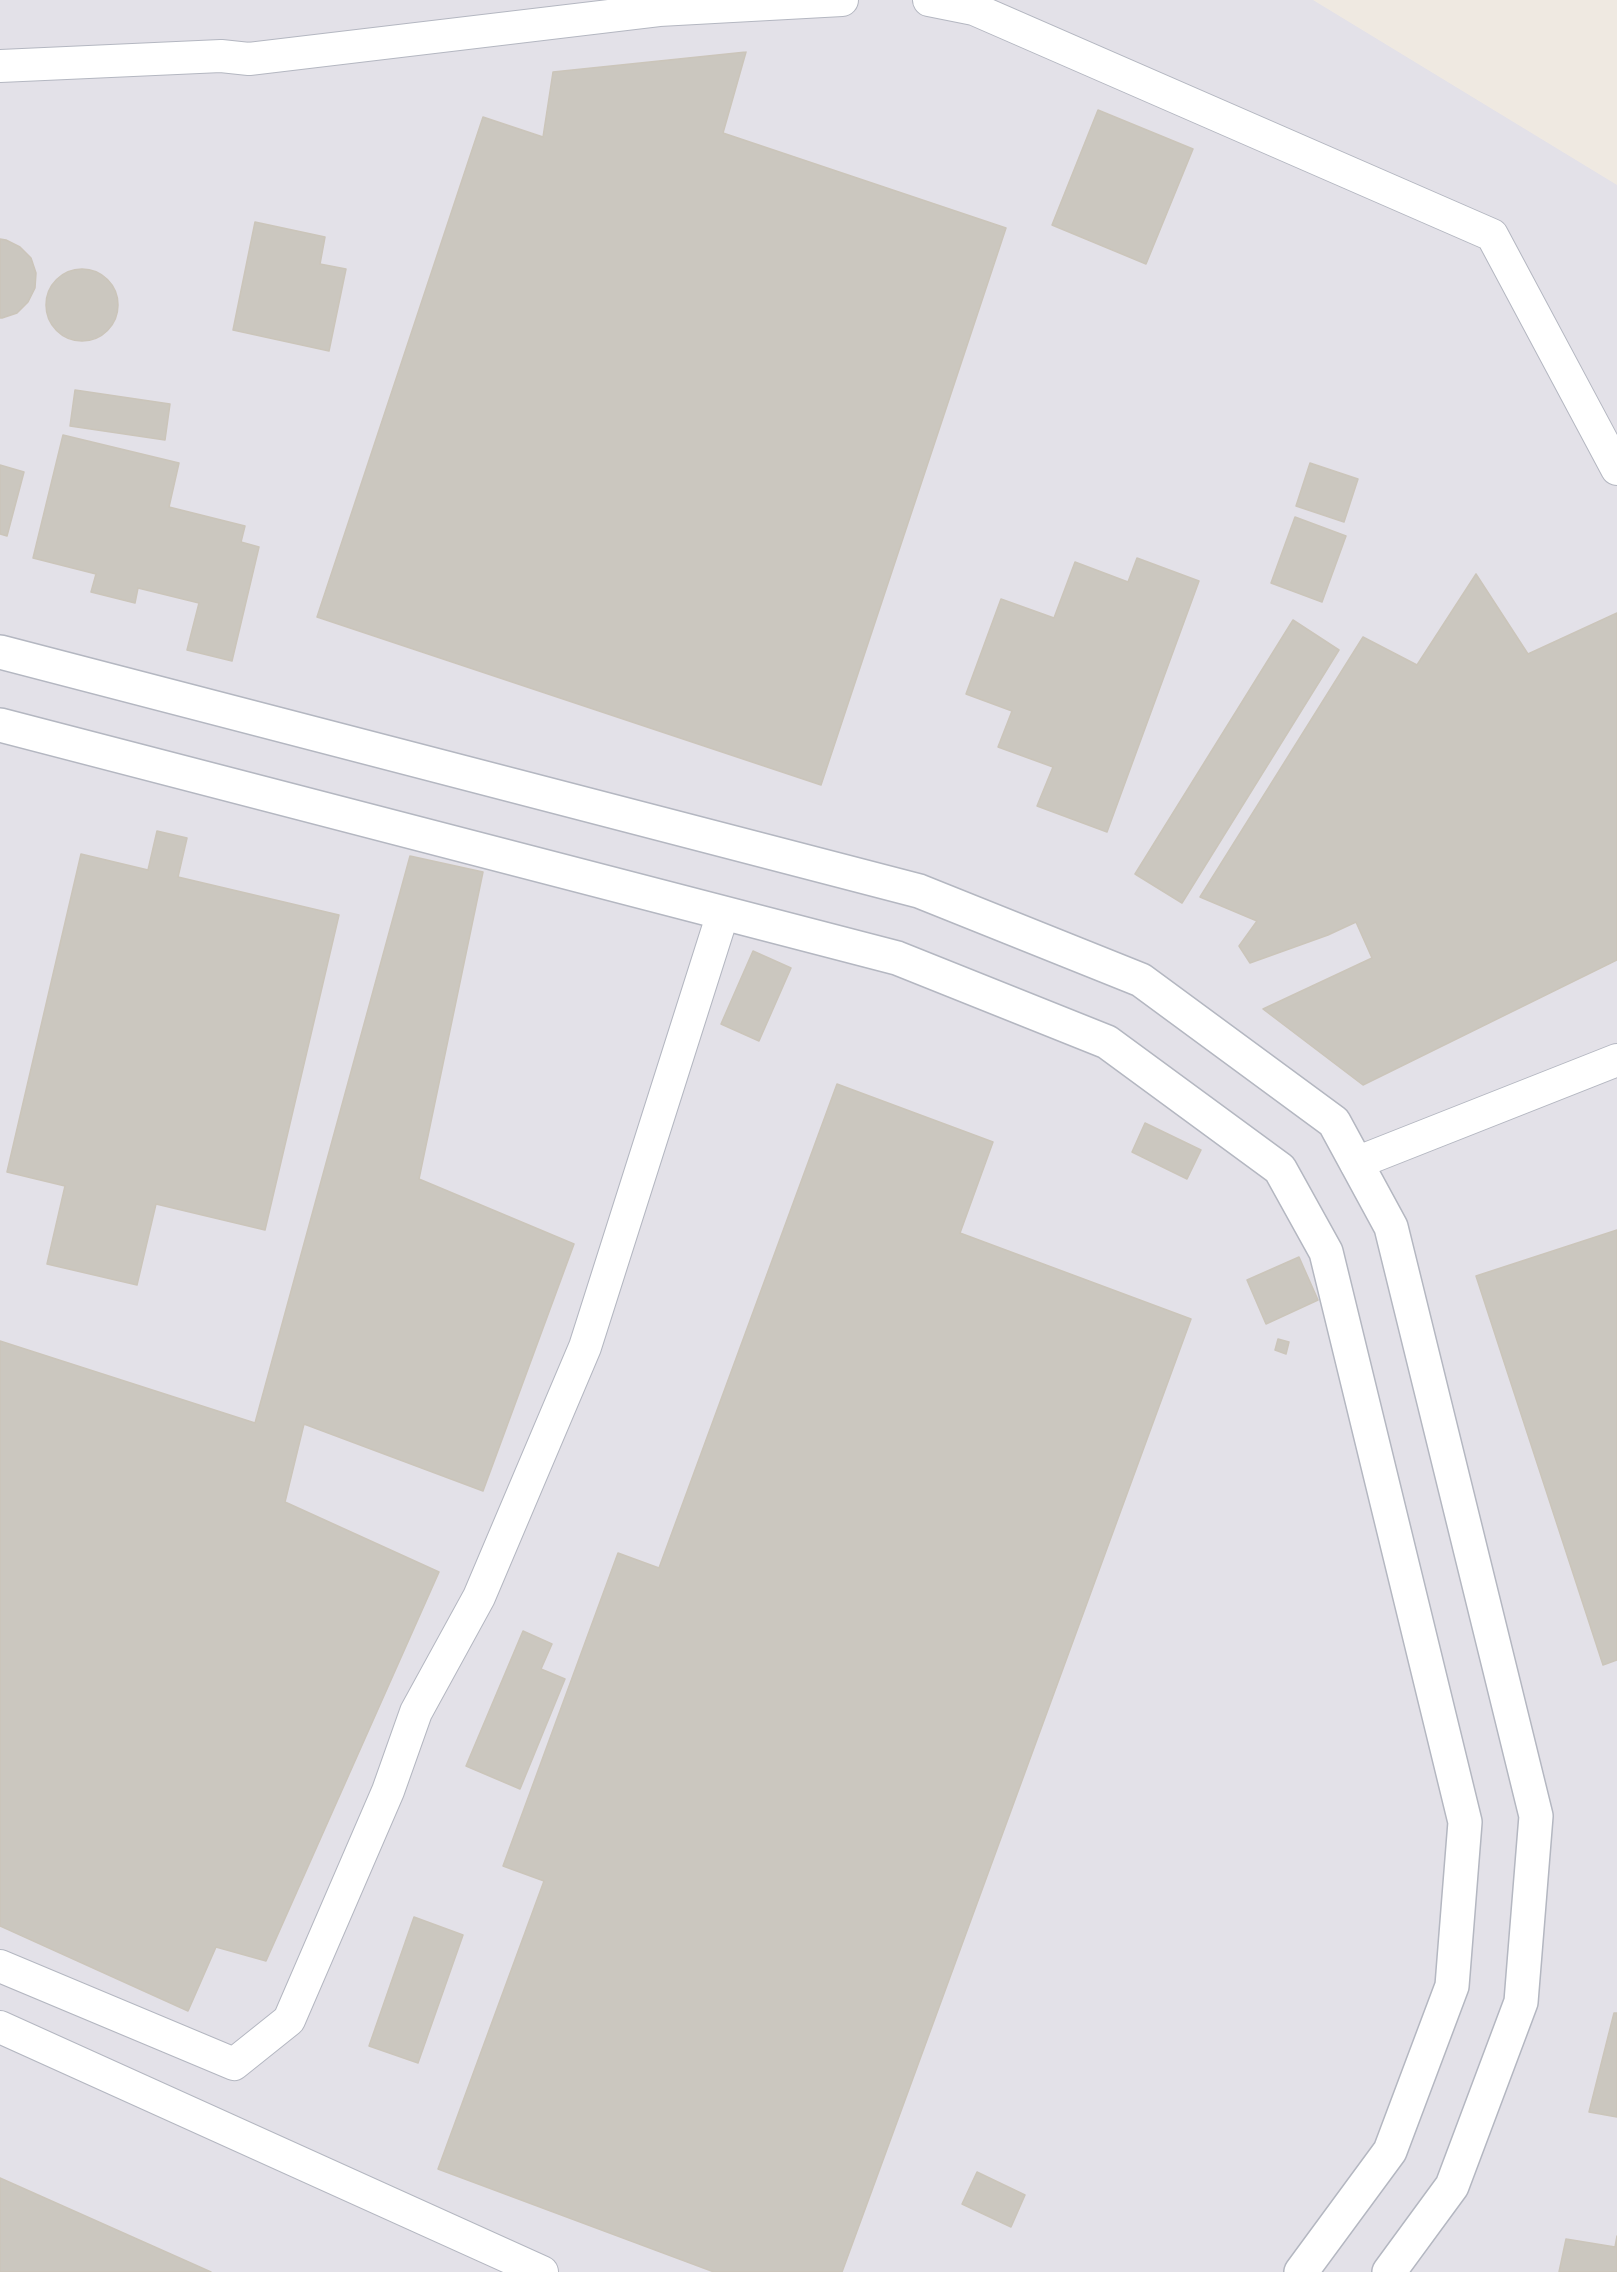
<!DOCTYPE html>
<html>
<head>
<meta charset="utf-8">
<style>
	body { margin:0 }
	canvas { display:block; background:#efe9e1 }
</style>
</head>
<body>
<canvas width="1617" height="2272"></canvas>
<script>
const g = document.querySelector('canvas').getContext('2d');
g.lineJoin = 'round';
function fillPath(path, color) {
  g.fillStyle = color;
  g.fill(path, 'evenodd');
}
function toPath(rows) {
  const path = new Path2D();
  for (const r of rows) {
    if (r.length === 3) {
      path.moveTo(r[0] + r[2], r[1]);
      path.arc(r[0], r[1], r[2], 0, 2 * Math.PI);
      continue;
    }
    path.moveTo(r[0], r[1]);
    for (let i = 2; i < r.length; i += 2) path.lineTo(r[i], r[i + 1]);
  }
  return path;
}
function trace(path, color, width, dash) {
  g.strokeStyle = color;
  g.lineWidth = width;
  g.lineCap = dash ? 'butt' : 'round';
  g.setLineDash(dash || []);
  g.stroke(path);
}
const industrial = toPath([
	[0,0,1313,0,1617,185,1617,2272,0,2272]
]);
const building = toPath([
	[746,52,723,133,1006,228,821,785,317,617,483,117,543,137,553,72,746,52],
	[1098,110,1193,149,1146,264,1052,225,1098,110],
	[255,222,325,237,320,264,346,269,329,351,233,330,255,222],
	[0,239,6,240,20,247,31,258,36,273,35,288,28,302,17,313,2,318,0,318,0,239],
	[82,305,36],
	[75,390,170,404,165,440,70,426,75,390],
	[63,435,179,463,169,507,245,526,241,542,259,547,232,661,187,650,199,603,138,588,135,603,91,592,96,574,33,558,63,435],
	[1310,463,1358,479,1344,522,1296,506,1310,463],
	[0,465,24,472,7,536,0,534,0,465],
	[1295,517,1346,536,1322,602,1271,583,1295,517],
	[1137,558,1199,581,1107,832,1037,806,1053,767,998,747,1012,711,966,694,1001,599,1054,618,1075,562,1128,582,1137,558],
	[1476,574,1528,654,1617,613,1617,960,1363,1085,1263,1009,1372,958,1356,922,1328,935,1250,963,1239,946,1257,921,1200,897,1363,637,1417,665,1476,574],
	[1293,620,1339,650,1182,903,1135,874,1293,620],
	[157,831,187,838,178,877,339,915,265,1230,156,1204,137,1285,47,1264,65,1186,7,1172,81,854,148,870,157,831],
	[410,856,483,872,419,1179,574,1244,483,1491,304,1424,285,1502,439,1572,266,1961,216,1947,188,2011,0,1926,0,1341,255,1423,410,856],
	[753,951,791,968,759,1041,721,1024,753,951],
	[837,1084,993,1142,960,1233,1191,1319,842,2272,714,2272,438,2169,544,1881,503,1866,618,1553,659,1568,837,1084],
	[1145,1123,1201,1150,1187,1179,1132,1152,1145,1123],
	[1617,1230,1617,1660,1603,1665,1476,1276,1617,1230],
	[1299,1257,1318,1300,1266,1324,1247,1280,1299,1257],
	[1278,1339,1289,1342,1286,1354,1275,1350,1278,1339],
	[523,1631,552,1644,541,1669,565,1679,520,1789,466,1766,523,1631],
	[414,1917,463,1935,418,2063,369,2046,414,1917],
	[1614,2013,1617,2013,1617,2117,1589,2112,1614,2013],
	[977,2172,1025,2195,1011,2227,962,2204,977,2172],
	[0,2178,211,2272,0,2272,0,2178],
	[1617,2236,1617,2272,1559,2272,1566,2239,1615,2247,1617,2236]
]);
const street = toPath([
	[929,0,974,9,1492,235,1617,469],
	[0,66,221,56,249,59,659,10,842,0],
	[1356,1163,1617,1060],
	[0,1966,234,2064,289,2020,388,1791,416,1712,479,1597,585,1347,723,913],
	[0,2027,542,2272]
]);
const secondary = toPath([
	[0,652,919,891,1141,980,1334,1122,1391,1227,1536,1816,1521,2002,1452,2186,1389,2272],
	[0,725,897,958,1107,1042,1280,1169,1326,1252,1465,1822,1452,1986,1390,2151,1301,2272]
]);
fillPath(industrial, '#e3e1e8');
fillPath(building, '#cbc7bf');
trace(building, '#cbc5ba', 1.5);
trace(street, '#b4b7c1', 34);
trace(secondary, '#b4b7c1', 36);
trace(street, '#fff', 32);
trace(secondary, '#fff', 33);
</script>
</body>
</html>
